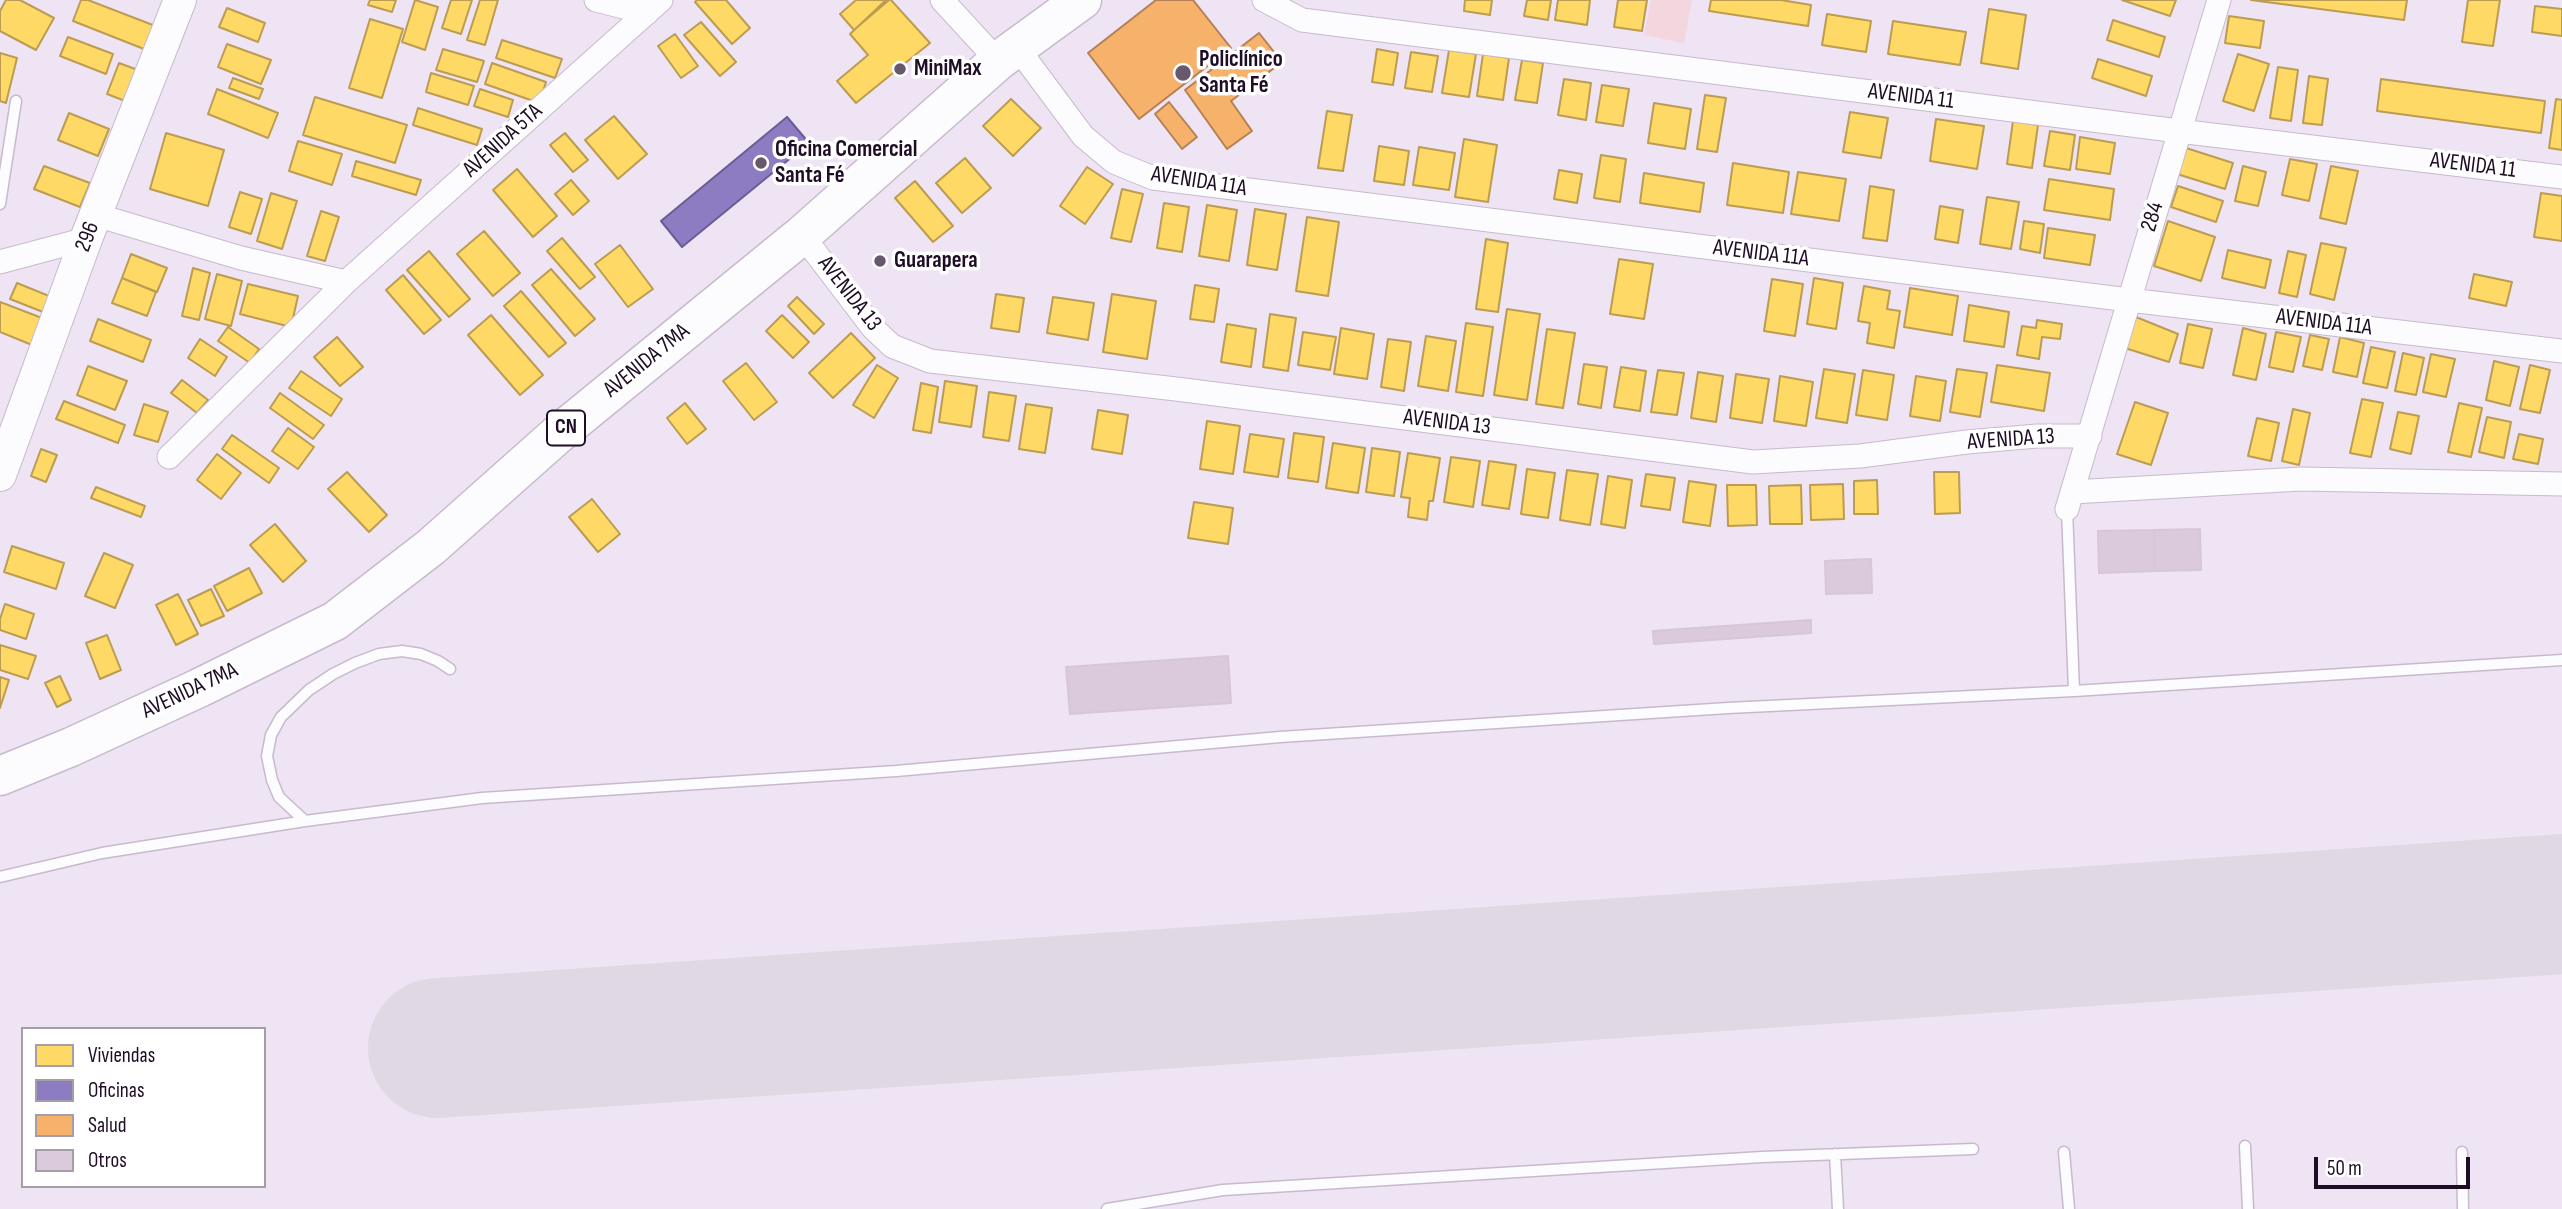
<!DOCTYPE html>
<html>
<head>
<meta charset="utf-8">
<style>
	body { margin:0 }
	#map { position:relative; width:2562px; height:1209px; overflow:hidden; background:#eee4f3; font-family:"Sofia Sans Condensed",sans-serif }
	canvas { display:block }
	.legend { position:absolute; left:21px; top:1027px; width:245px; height:161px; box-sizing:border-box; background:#fff; border:2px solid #a59ea8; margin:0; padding:9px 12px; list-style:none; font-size:21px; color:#1e0d25 }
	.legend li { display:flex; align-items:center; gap:14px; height:35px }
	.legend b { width:35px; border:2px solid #a59ea8 }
	.scale { position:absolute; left:2314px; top:1157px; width:156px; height:32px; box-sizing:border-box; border:4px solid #1e0d25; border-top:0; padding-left:9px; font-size:21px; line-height:24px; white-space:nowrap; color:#1e0d25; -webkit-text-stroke:5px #fff; paint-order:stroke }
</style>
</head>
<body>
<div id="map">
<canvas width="2562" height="1209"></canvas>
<ul class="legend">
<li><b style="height:19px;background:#ffd966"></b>Viviendas</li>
<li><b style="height:19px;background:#8e7cc3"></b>Oficinas</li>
<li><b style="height:19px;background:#f6b26b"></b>Salud</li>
<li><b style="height:19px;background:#dbcadb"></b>Otros</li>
</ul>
<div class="scale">50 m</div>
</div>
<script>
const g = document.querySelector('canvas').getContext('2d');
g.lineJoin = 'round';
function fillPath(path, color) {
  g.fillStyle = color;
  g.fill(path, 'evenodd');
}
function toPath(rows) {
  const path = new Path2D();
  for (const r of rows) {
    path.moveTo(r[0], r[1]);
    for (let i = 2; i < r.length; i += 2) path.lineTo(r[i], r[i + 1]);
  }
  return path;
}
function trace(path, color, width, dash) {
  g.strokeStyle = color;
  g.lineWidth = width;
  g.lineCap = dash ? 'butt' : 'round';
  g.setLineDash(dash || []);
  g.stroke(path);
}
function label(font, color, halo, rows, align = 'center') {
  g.font = font + ' "Sofia Sans Condensed",sans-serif';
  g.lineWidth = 7;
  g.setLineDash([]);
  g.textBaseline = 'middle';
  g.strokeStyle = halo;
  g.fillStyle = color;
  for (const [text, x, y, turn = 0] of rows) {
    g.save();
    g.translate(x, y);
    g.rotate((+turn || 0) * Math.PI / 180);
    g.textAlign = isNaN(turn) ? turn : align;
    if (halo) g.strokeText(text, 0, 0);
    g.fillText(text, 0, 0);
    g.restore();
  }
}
const green = toPath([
	[1651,0,1692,0,1684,43,1644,35]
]);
const homes = toPath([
	[6,0,20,0,54,18,36,50,0,31,0,11,6,0],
	[81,0,88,0,158,27,149,51,73,21,81,0],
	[370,0,396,0,392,12,368,5,370,0],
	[415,0,438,7,425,50,402,42,415,0],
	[451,0,472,0,461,34,442,28,451,0],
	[480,0,498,0,485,45,467,40,480,0],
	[697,0,726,0,750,28,732,44,695,2,697,0],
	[856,0,889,0,854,30,840,14,856,0],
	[886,0,891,0,930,43,856,103,837,81,868,55,850,34,886,0],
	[1465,0,1492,0,1490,15,1464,11,1465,0],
	[1527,0,1551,0,1548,20,1524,16,1527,0],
	[1558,0,1590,0,1587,25,1555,20,1558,0],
	[1618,0,1647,0,1642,31,1614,27,1618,0],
	[1711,0,1781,0,1811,5,1808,26,1709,11,1711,0],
	[2122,0,2176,0,2170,16,2122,0],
	[2251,0,2407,0,2404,20,2251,0],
	[2468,0,2500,0,2493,46,2462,42,2468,0],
	[2535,6,2562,9,2562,36,2532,32,2535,6],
	[227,8,265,23,258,42,219,27,227,8],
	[1989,9,2026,15,2018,69,1981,63,1989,9],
	[1827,14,1871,21,1866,52,1822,45,1827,14],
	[2229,16,2264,21,2260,48,2225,43,2229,16],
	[370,19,403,29,382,98,349,88,370,19],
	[2113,20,2165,37,2159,57,2107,40,2113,20],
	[1893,21,1966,32,1960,65,1888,54,1893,21],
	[701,22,736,62,720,76,684,35,701,22],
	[675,34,698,66,681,78,658,46,675,34],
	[68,37,113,54,106,74,60,56,68,37],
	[502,40,562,59,555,78,496,58,502,40],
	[227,44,271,60,261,84,218,67,227,44],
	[443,49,484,61,477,82,436,70,443,49],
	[1377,49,1398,53,1393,85,1372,82,1377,49],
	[1449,50,1476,54,1469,97,1442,93,1449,50],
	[1411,52,1438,56,1432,92,1405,88,1411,52],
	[0,53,17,58,6,103,0,101,0,53],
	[1483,54,1509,58,1503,100,1477,96,1483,54],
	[2238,54,2269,64,2254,111,2223,101,2238,54],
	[2098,59,2152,76,2146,96,2092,78,2098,59],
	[1522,60,1543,63,1537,103,1515,100,1522,60],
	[119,63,146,73,133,104,107,94,119,63],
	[492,63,546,82,539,103,485,84,492,63],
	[2278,67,2298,70,2291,121,2270,118,2278,67],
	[431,73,474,86,468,105,426,92,431,73],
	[2309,76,2328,79,2322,125,2303,123,2309,76],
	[233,78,263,89,259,99,229,88,233,78],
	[1564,79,1591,83,1586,120,1558,115,1564,79],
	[2381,79,2545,101,2541,133,2377,111,2381,79],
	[1602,85,1629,89,1623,126,1596,122,1602,85],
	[217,89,278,113,268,138,208,114,217,89],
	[480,89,513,100,508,117,474,106,480,89],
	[1705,95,1726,98,1717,152,1697,149,1705,95],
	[315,97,407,125,395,163,303,135,315,97],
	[1011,99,1041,128,1013,156,983,126,1011,99],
	[2556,99,2562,100,2562,150,2549,148,2556,99],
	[1654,103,1691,109,1685,149,1648,143,1654,103],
	[418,108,482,129,477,145,413,125,418,108],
	[1327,111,1352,115,1343,171,1318,168,1327,111],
	[1850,112,1888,118,1881,158,1843,152,1850,112],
	[69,113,109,129,98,156,58,140,69,113],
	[614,116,647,154,618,179,585,140,614,116],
	[1936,119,1984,126,1977,169,1930,161,1936,119],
	[2013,121,2038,125,2032,168,2007,164,2013,121],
	[2050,131,2075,135,2070,170,2044,166,2050,131],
	[166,133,224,150,208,206,150,189,166,133],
	[565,133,588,160,573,172,550,145,565,133],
	[2080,137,2115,143,2110,174,2076,169,2080,137],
	[1464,139,1497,145,1488,202,1455,197,1464,139],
	[298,141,342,154,332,185,289,171,298,141],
	[1379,146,1409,151,1404,185,1374,181,1379,146],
	[1419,147,1455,153,1449,190,1413,185,1419,147],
	[2186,148,2233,163,2225,189,2177,174,2186,148],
	[1601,155,1626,159,1620,202,1594,198,1601,155],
	[965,158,991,188,962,213,936,183,965,158],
	[2290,159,2317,164,2309,201,2282,195,2290,159],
	[356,161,421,180,416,195,352,176,356,161],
	[1733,163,1789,172,1783,213,1727,205,1733,163],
	[44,166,90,183,80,207,34,189,44,166],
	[2243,166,2266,172,2258,206,2235,201,2243,166],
	[2331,166,2358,171,2346,224,2320,218,2331,166],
	[1087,167,1113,184,1085,224,1060,206,1087,167],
	[517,169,557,216,533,237,493,190,517,169],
	[1559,170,1582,174,1577,203,1554,199,1559,170],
	[1798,172,1846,179,1839,221,1791,214,1798,172],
	[1644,173,1704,183,1700,212,1640,203,1644,173],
	[2049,179,2114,189,2110,220,2044,210,2049,179],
	[571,180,589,201,573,215,555,194,571,180],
	[915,181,953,226,933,242,895,198,915,181],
	[1870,186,1894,190,1887,241,1863,238,1870,186],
	[2178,186,2223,201,2216,222,2171,207,2178,186],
	[1122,189,1143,194,1131,242,1111,238,1122,189],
	[240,192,262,199,251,234,229,227,240,192],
	[271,193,297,201,282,249,257,241,271,193],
	[2541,193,2562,196,2562,241,2534,237,2541,193],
	[1987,197,2019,202,2011,249,1980,244,1987,197],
	[1164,203,1189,207,1182,252,1157,248,1164,203],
	[1207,205,1237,210,1229,261,1199,256,1207,205],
	[1940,206,1963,210,1958,243,1935,239,1940,206],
	[1255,209,1286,214,1277,270,1247,265,1255,209],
	[321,211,339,217,325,261,307,256,321,211],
	[1307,217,1339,222,1328,296,1296,291,1307,217],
	[2024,221,2044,224,2040,253,2020,249,2024,221],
	[2168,221,2215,237,2201,281,2154,266,2168,221],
	[2048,228,2095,235,2090,265,2044,258,2048,228],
	[484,231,520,273,493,296,457,254,484,231],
	[562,238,595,277,580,289,547,251,562,238],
	[1486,239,1508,243,1498,312,1476,309,1486,239],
	[2321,243,2346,248,2334,300,2310,294,2321,243],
	[620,245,653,289,628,307,595,264,620,245],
	[2228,250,2271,260,2265,288,2222,278,2228,250],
	[429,251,470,299,449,317,407,270,429,251],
	[2288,251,2306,255,2297,297,2279,293,2288,251],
	[131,254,167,268,157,292,122,278,131,254],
	[1619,259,1653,264,1644,319,1610,314,1619,259],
	[193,268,210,273,199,320,182,316,193,268],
	[551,269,595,319,575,336,532,285,551,269],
	[217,274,242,281,231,326,205,319,217,274],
	[2474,274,2512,282,2506,306,2469,298,2474,274],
	[403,275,441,320,424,334,386,290,403,275],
	[122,278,156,292,147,316,112,303,122,278],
	[1814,278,1843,283,1836,329,1807,324,1814,278],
	[1772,279,1803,284,1795,336,1764,331,1772,279],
	[17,283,49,296,43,312,10,299,17,283],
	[248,284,298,296,291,327,240,314,248,284],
	[1195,285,1219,289,1214,322,1190,319,1195,285],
	[1864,286,1890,291,1887,309,1900,311,1894,348,1867,343,1870,323,1858,321,1864,286],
	[1910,288,1958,296,1952,335,1904,327,1910,288],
	[521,291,566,343,549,357,504,306,521,291],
	[996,294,1024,298,1019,332,991,328,996,294],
	[1112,294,1156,301,1147,359,1103,352,1112,294],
	[797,297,824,324,814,334,788,306,797,297],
	[1053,297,1094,303,1088,340,1047,333,1053,297],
	[0,302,42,318,32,345,0,332,0,302],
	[1969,305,2009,312,2004,347,1964,341,1969,305],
	[1507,309,1540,314,1527,400,1494,395,1507,309],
	[1270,314,1296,318,1288,371,1263,367,1270,314],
	[491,315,543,375,520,395,468,335,491,315],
	[782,315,809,342,793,358,766,331,782,315],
	[2136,317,2178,334,2169,362,2125,348,2136,317],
	[98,319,151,340,143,362,90,341,98,319],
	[2037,320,2062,324,2060,339,2042,337,2039,359,2017,355,2022,326,2036,328,2037,320],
	[1466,323,1493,327,1483,396,1456,392,1466,323],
	[1227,324,1256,329,1251,367,1221,362,1227,324],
	[2188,324,2212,329,2203,368,2180,363,2188,324],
	[228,327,259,349,250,363,218,341,228,327],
	[1341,328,1374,334,1367,379,1334,374,1341,328],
	[2243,328,2266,334,2256,380,2233,375,2243,328],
	[1547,329,1575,333,1563,408,1536,404,1547,329],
	[1303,332,1336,337,1330,370,1298,365,1303,332],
	[2276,332,2301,337,2293,372,2269,367,2276,332],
	[851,333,875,358,833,398,809,373,851,333],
	[2310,335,2329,339,2322,370,2303,366,2310,335],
	[1426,336,1456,341,1448,391,1418,386,1426,336],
	[337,337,363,367,340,386,314,357,337,337],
	[2340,337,2364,343,2357,377,2333,372,2340,337],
	[200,339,227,357,215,376,188,358,200,339],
	[1388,339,1411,342,1404,391,1381,387,1388,339],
	[2371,347,2395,352,2387,388,2363,383,2371,347],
	[2403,353,2424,358,2416,395,2395,391,2403,353],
	[2431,354,2455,359,2446,397,2423,392,2431,354],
	[2494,361,2519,367,2510,406,2486,400,2494,361],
	[746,363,777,402,754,420,723,381,746,363],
	[1584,364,1607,367,1601,408,1578,404,1584,364],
	[877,365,898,378,874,418,853,405,877,365],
	[1997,365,2050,373,2044,411,1991,402,1997,365],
	[2530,365,2550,370,2540,413,2520,409,2530,365],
	[88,366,127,381,115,410,77,395,88,366],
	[1621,367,1646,371,1640,411,1614,407,1621,367],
	[1824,369,1855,374,1847,423,1816,418,1824,369],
	[1957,369,1987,373,1980,417,1950,412,1957,369],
	[1658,370,1684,373,1677,415,1651,412,1658,370],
	[1863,370,1894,375,1887,420,1856,415,1863,370],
	[301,371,342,399,331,416,289,388,301,371],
	[1698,372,1723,376,1716,422,1691,418,1698,372],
	[1736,374,1769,379,1762,423,1730,418,1736,374],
	[1780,376,1813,382,1806,426,1774,421,1780,376],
	[1916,376,1946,381,1940,421,1910,416,1916,376],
	[182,380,208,400,197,413,171,393,182,380],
	[945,381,977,386,971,427,939,422,945,381],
	[921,383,938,387,931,433,913,430,921,383],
	[989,392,1016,396,1009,441,983,437,989,392],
	[280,393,324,425,313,439,270,408,280,393],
	[2362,399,2383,403,2371,457,2350,453,2362,399],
	[64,401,125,425,118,443,56,419,64,401],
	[2135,402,2168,413,2151,465,2117,454,2135,402],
	[685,403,706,429,687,444,667,418,685,403],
	[2459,403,2482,408,2471,457,2448,452,2459,403],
	[144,404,168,412,158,442,134,435,144,404],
	[1026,404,1052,408,1045,453,1019,449,1026,404],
	[2293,409,2310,413,2299,465,2282,461,2293,409],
	[1098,410,1128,415,1122,454,1092,449,1098,410],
	[2398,412,2419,416,2411,454,2390,449,2398,412],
	[2487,417,2511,422,2504,458,2479,452,2487,417],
	[2257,418,2279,423,2271,461,2248,456,2257,418],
	[1207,421,1240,426,1233,474,1200,469,1207,421],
	[288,428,314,447,298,469,272,451,288,428],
	[1294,433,1324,437,1318,482,1288,478,1294,433],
	[1250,434,1284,439,1278,477,1244,472,1250,434],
	[2519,434,2543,439,2538,464,2513,459,2519,434],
	[232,435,279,468,269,483,222,449,232,435],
	[1333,443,1365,448,1358,493,1326,488,1333,443],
	[1372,448,1400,452,1394,496,1366,492,1372,448],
	[41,449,57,455,46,482,31,476,41,449],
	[1408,453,1440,458,1433,501,1429,501,1427,520,1408,517,1410,498,1401,497,1408,453],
	[217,454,241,473,221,499,197,480,217,454],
	[1451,457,1480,461,1473,507,1444,502,1451,457],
	[1489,461,1516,465,1509,509,1482,505,1489,461],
	[1527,469,1555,473,1548,518,1521,514,1527,469],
	[1567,470,1598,474,1590,525,1560,520,1567,470],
	[347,472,387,515,369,532,328,489,347,472],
	[1934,472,1959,472,1960,513,1935,514,1934,472],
	[1646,474,1675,478,1670,510,1641,506,1646,474],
	[1608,476,1632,480,1625,528,1601,524,1608,476],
	[1877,480,1878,514,1854,514,1854,481,1877,480],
	[1689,481,1716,485,1710,526,1683,522,1689,481],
	[1843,484,1844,519,1811,520,1810,485,1843,484],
	[1727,485,1756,485,1757,525,1728,526,1727,485],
	[1801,485,1802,524,1770,524,1769,486,1801,485],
	[96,487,145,506,141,517,91,498,96,487],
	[592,499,620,534,598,552,569,517,592,499],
	[1194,502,1233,508,1228,544,1188,538,1194,502],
	[275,524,306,561,283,582,250,545,275,524],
	[12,546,64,563,56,589,4,572,12,546],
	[104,553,133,565,115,608,85,596,104,553],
	[249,568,262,593,227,611,214,586,249,568],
	[211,589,224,616,201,626,188,600,211,589],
	[178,594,198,634,176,645,156,605,178,594],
	[5,604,34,614,26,639,0,630,0,619,5,604],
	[107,635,121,670,100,679,86,643,107,635],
	[0,645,36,656,28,679,0,670,0,645],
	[60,676,71,700,57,707,45,683,60,676],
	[0,677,9,680,0,708,0,677]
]);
const offices = toPath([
	[787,117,809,143,682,247,661,221,787,117]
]);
const health = toPath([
	[1156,0,1193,0,1231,48,1139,119,1088,53,1156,0],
	[1259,33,1282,62,1231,101,1252,131,1227,149,1185,90,1259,33],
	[1169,102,1197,137,1182,149,1155,114,1169,102]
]);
const runway = toPath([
	[438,1048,2562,904]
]);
const building = toPath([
	[2200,529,2201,570,2155,571,2154,530,2200,529],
	[2154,530,2155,571,2099,573,2098,531,2154,530],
	[1871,559,1872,593,1826,594,1825,561,1871,559],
	[1811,620,1811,633,1654,644,1653,631,1811,620],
	[1228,656,1231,703,1070,714,1066,667,1228,656]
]);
const lane = toPath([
	[0,204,16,101],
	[2067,509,2074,691],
	[305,821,279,797,272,780,267,756,271,735,281,717,309,690,333,674,355,663,379,654,402,651,421,654,438,661,450,669],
	[0,877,102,853,305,821,482,798,896,771,1280,737,1728,708,2074,691,2562,660],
	[2245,1146,2248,1209],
	[2064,1152,2069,1209],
	[2462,1152,2463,1209],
	[1835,1154,1838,1209],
	[1107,1209,1223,1190,1762,1157,1973,1149]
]);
const street = toPath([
	[596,0,647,13],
	[942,0,998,61],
	[1264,0,1302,20,2179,131,2562,177],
	[1016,46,1083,136,1114,162,1153,178,2129,300,2562,351],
	[96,215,241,258,346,282],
	[802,235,873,328,892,346,930,361,1176,389,1753,462,1860,456,1967,442,2037,436,2090,436],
	[0,262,86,239],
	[169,457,346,282,661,0],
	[2072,492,2301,479,2562,484],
	[2067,509,2219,0]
]);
const secondary = toPath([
	[0,475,86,239,180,0]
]);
const highway = toPath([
	[0,776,71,747,199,688,335,621,431,547,557,435,802,235,998,61,1082,0]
]);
const markers = [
	[900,69,7,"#67586d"],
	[1183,73,9,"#67586d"],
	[761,163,7,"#67586d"],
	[880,261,7,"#67586d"]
];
const shields = [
	[566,428,38]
];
const shieldNames = [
	["CN",566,428]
];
const poiNames = [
	["Policlínico",1199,60],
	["Santa Fé",1199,86],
	["MiniMax",914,69],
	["Oficina Comercial",775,150],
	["Santa Fé",775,176],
	["Guarapera",894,261]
];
const streetNames = [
	["AVENIDA 11",1911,97,7],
	["AVENIDA 5TA",503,141,-42],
	["AVENIDA 11",2473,166,7],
	["AVENIDA 11A",1199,182,9],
	["284",2153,217,-73],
	["296",88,237,-69],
	["AVENIDA 11A",1761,254,7],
	["AVENIDA 13",849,294,52],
	["AVENIDA 11A",2324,323,7],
	["AVENIDA 7MA",647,361,-39],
	["AVENIDA 13",1447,423,7],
	["AVENIDA 13",2011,440,-4],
	["AVENIDA 7MA",190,691,-25]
];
fillPath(green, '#f4d6de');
fillPath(homes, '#ffd966');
trace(homes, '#bc9c52', 2);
fillPath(offices, '#8e7cc3');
trace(offices, '#6c5b94', 2);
fillPath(health, '#f6b26b');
trace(health, '#b58056', 2);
trace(runway, '#e0d9e4', 140);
fillPath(building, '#dbcadb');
trace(building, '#d7c6d7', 2);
trace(lane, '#c7bacd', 13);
trace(street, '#c7bacd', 25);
trace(secondary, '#c7bacd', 34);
trace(highway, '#c7bacd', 41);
trace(lane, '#fcfbfd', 10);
trace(street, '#fcfbfd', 23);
trace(secondary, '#fcfbfd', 32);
trace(highway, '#fcfbfd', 38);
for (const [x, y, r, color] of markers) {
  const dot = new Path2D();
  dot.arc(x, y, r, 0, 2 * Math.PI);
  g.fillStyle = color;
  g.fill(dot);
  trace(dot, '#fff', 2.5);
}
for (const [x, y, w] of shields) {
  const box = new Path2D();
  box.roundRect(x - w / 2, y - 17.5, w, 35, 5);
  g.fillStyle = '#fff';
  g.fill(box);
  trace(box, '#1e0d25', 2);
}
label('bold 21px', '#1e0d25', null, shieldNames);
label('bold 23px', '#1e0d25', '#fff', poiNames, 'left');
label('23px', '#1e0d25', '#fff', streetNames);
</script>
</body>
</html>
